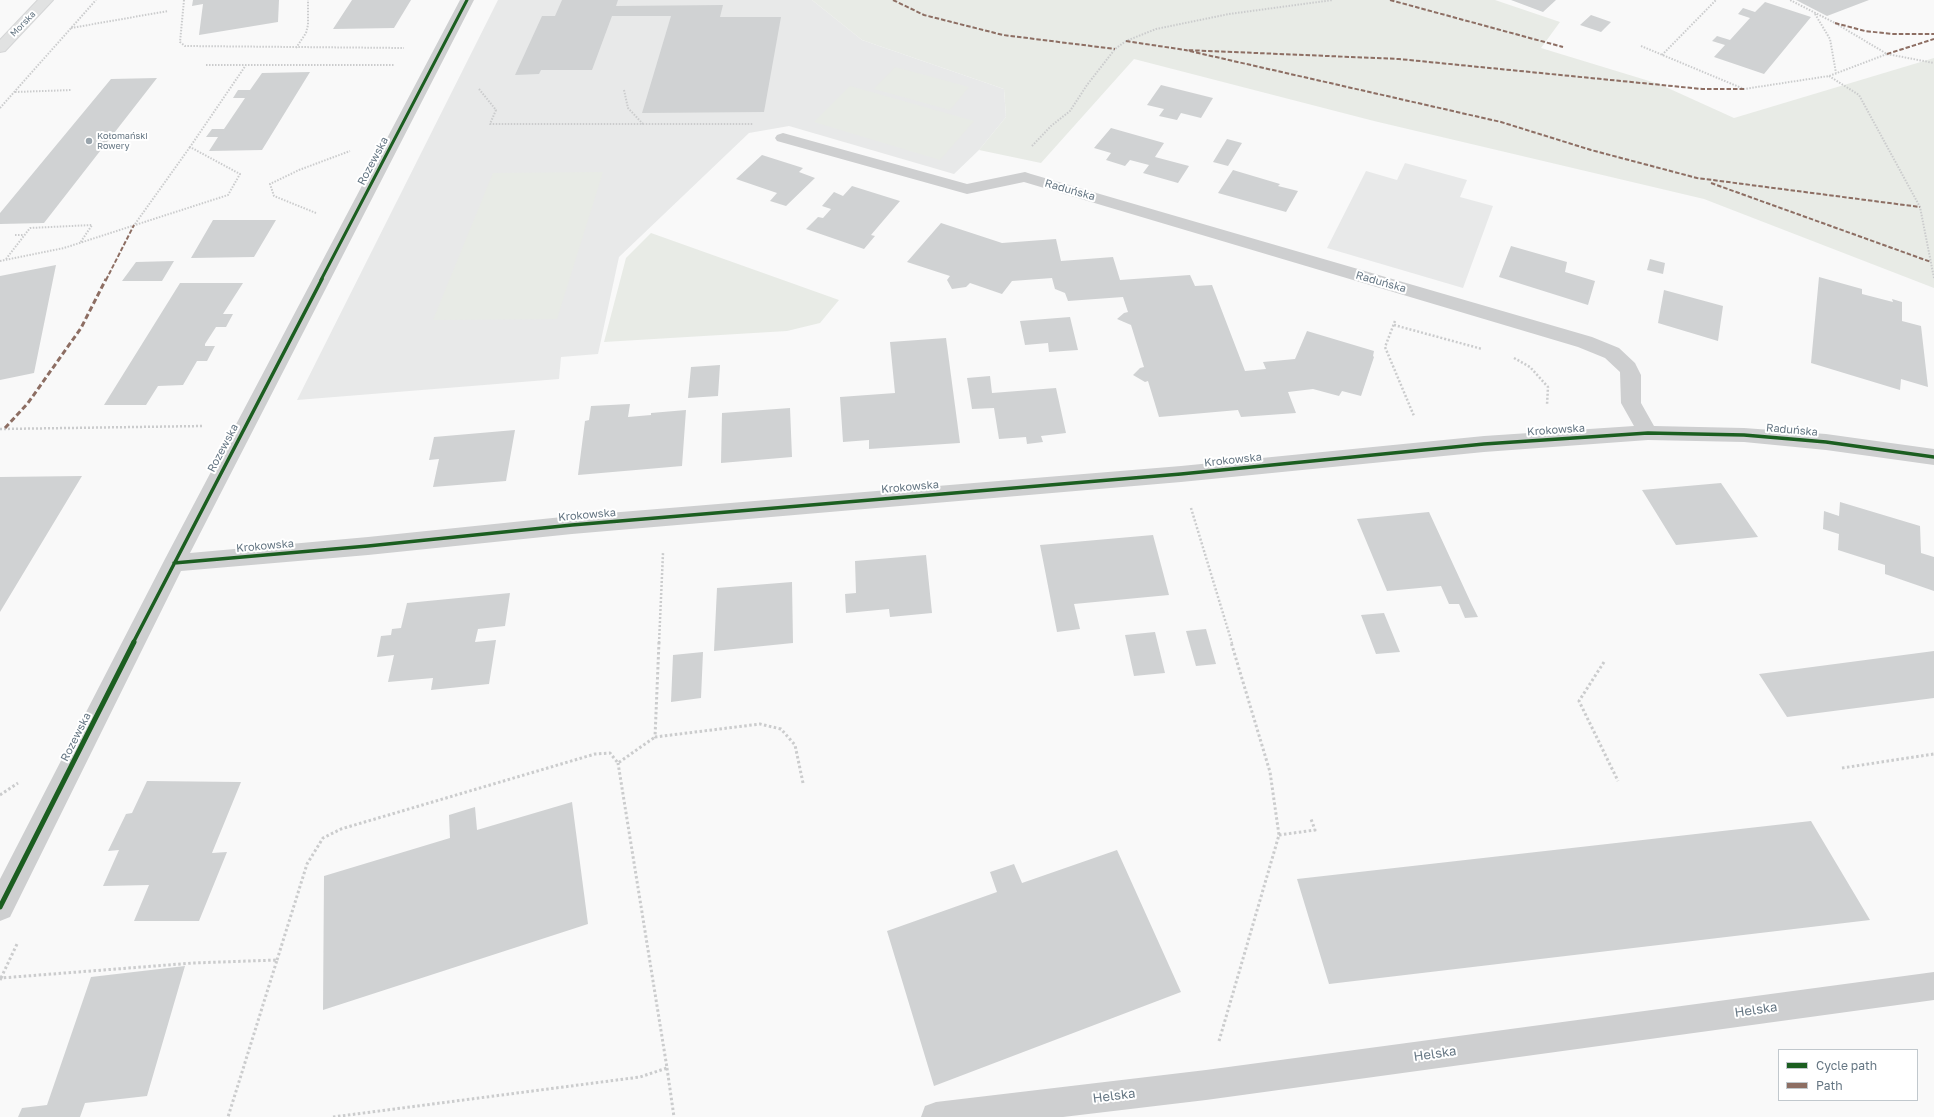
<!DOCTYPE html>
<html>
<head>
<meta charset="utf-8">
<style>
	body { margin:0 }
	#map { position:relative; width:1934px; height:1117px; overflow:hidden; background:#f9f9f9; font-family:"Golos Text",sans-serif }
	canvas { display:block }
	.legend { position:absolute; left:1778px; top:1049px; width:140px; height:52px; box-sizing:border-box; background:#fff; border:1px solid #c1c8cd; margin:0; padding:5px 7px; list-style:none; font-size:12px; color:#657683 }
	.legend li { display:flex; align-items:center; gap:8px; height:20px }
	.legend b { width:20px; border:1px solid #c1c8cd }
</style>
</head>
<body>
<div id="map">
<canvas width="1934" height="1117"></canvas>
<ul class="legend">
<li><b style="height:5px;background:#1b5e20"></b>Cycle path</li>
<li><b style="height:5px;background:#8d6e63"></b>Path</li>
</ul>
</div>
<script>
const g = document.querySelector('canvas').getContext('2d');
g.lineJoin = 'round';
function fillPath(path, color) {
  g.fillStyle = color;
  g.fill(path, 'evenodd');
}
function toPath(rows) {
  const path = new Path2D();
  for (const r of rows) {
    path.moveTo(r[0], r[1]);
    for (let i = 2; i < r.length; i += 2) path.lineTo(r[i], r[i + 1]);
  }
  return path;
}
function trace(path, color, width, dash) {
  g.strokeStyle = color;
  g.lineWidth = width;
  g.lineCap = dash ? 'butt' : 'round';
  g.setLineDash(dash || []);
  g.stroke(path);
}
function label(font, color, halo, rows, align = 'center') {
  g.font = font + ' "Golos Text",sans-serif';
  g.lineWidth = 4;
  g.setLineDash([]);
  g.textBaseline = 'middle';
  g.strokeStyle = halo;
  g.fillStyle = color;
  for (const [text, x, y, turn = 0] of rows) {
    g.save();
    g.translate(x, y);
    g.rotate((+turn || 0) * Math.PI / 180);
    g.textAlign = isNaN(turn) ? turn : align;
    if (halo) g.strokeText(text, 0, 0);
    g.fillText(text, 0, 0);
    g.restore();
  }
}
const built = toPath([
	[498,0,812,0,862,40,1004,89,1006,117,979,150,954,174,789,126,749,133,619,257,598,354,561,357,559,379,297,400],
	[1405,163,1467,180,1460,197,1493,206,1463,288,1327,248,1366,171,1397,180]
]);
const green = toPath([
	[812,0,1495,0,1560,22,1541,48,1659,84,1734,118,1934,58,1934,288,1704,199,1374,121,1134,59,1041,163,979,150,1006,117,1004,89,862,40],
	[895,67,969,87,950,110,874,89],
	[850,86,974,121,940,160,814,122],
	[603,172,557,319,433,320,493,173],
	[651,233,839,300,820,323,787,331,604,342,626,258]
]);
const building = toPath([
	[193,0,279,0,278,22,199,35,203,4,192,6],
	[352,0,411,0,394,28,333,29],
	[562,0,618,0,616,6,723,5,720,17,781,17,764,112,642,113,671,16,612,16,592,70,541,70,539,74,515,75,542,16,555,16],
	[1511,0,1556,0,1543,12],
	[1796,0,1869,0,1827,16],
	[1765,2,1811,17,1764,74,1714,57,1725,45,1712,41,1717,36,1730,40,1750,18,1738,14,1743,8,1755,12],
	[1591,15,1611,22,1601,32,1580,25],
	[310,72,262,150,209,151,218,137,206,137,212,129,224,129,245,98,233,98,238,90,250,90,262,73],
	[157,78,44,223,0,224,0,213,111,79],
	[1161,85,1213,98,1201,118,1181,113,1177,120,1159,116,1164,109,1147,105],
	[1111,128,1164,143,1155,157,1189,166,1178,183,1143,173,1149,165,1130,160,1125,166,1106,160,1111,153,1094,148],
	[1227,139,1242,143,1228,166,1213,162],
	[762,155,803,168,799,172,815,178,786,206,770,201,777,193,736,179],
	[1233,170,1280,184,1278,186,1298,191,1286,212,1218,193],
	[852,186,900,201,871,235,875,236,864,249,806,229,818,217,823,218,831,209,822,206,834,192,843,196],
	[213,220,276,220,254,257,191,258],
	[941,223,1002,243,1056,239,1061,261,1113,257,1120,280,1190,275,1195,286,1212,285,1245,371,1266,369,1263,362,1295,359,1307,331,1374,351,1373,356,1374,357,1361,396,1342,391,1339,396,1313,389,1288,392,1296,413,1241,417,1238,410,1159,417,1148,381,1145,382,1133,375,1140,368,1144,367,1131,325,1117,319,1124,313,1128,312,1123,297,1068,301,1065,293,1055,289,1052,278,1012,281,1002,294,970,283,966,287,952,289,947,280,950,276,907,262],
	[1511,246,1567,262,1565,272,1595,281,1588,305,1499,277],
	[1650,259,1665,263,1663,274,1647,270],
	[174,261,162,281,122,281,136,262],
	[56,265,34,373,0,380,0,276],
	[1819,277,1862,289,1862,294,1893,302,1892,299,1902,302,1902,321,1921,326,1928,387,1901,379,1900,390,1811,363],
	[180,283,243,283,223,314,233,314,226,327,216,327,205,344,205,346,215,346,207,361,197,361,183,385,158,386,146,405,104,405],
	[1664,290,1723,306,1718,341,1658,323],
	[1070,317,1078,350,1049,352,1048,343,1025,345,1020,321],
	[946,338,960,443,869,449,869,440,843,442,840,397,895,393,890,342],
	[720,365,718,396,688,398,691,367],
	[990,376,992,393,1056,388,1066,433,1041,436,1043,442,1027,444,1026,437,999,439,994,408,972,409,967,378],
	[630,404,628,417,651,415,651,413,686,410,682,466,578,475,585,421,589,420,591,406],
	[790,408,792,457,721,463,722,413],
	[515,430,506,481,433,487,439,459,429,460,434,437],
	[82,476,0,612,0,477],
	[1721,483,1758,537,1676,545,1642,490],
	[1840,502,1920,526,1921,553,1934,557,1934,591,1885,574,1885,565,1838,550,1839,534,1823,529,1824,511,1839,516],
	[1429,512,1471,603,1478,617,1465,618,1459,604,1449,604,1441,586,1387,591,1357,519],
	[1153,535,1169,595,1074,604,1080,629,1057,632,1040,545],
	[926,555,932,613,890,617,889,609,846,613,845,594,856,593,855,561],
	[792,582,793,643,714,651,717,588],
	[510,593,505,626,478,629,475,642,496,640,489,684,431,690,433,678,388,682,394,655,377,657,381,636,391,635,392,629,401,628,407,603],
	[1384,613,1400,652,1376,654,1361,615],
	[1206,629,1216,664,1196,666,1186,631],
	[1155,632,1165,673,1134,676,1125,635],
	[1934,651,1934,698,1787,717,1759,674],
	[703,652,701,698,671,702,673,655],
	[147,781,241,782,212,853,227,852,199,921,134,921,149,885,103,886,119,850,108,851,126,814,132,813],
	[572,802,588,924,323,1010,324,876,450,838,449,815,475,807,477,830],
	[1811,821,1870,920,1329,984,1297,879],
	[1117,850,1181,992,934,1086,887,931,997,892,990,872,1014,864,1022,883],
	[185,966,147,1096,85,1103,80,1117,18,1117,22,1108,47,1105,91,977]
]);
const pathFar2 = toPath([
	[184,0,180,42,185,46,404,48],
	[1815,14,1830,39,1836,73],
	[71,28,168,11],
	[1641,46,1744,89,1829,76,1887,54,1835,23,1790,0],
	[296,48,306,33,308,25,308,0],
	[1887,54,1934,63],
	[1662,55,1716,0],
	[206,65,395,65],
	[1829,76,1859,95,1920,207,1934,278],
	[479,89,496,110,490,124,753,124],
	[624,90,628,108,643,124],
	[15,92,72,90],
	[0,108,96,0],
	[1032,146,1051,126,1070,111,1087,85,1115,49,1126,41,1156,29,1229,14,1333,0],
	[316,213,274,196,270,184,299,170,350,151],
	[135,224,190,147],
	[15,235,24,235],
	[6,259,30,228,92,225,80,243],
	[0,261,64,248,228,195,240,174,190,147,246,65]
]);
const pathFar1 = toPath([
	[1395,321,1385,347,1414,416],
	[1394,325,1482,349],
	[1514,358,1530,367,1548,387,1547,405],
	[0,429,203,426],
	[1191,508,1232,643],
	[659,643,663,553]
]);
const path = toPath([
	[659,642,655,737,760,724,781,729,795,745,803,783],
	[1604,662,1579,701,1618,781],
	[1842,768,1934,754],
	[0,795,18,783],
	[1279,835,1315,830,1311,819],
	[277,960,307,864,323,838,341,829,595,754,610,753,618,763,655,737],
	[1,978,17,944],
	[0,980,1,978,193,963,277,960,228,1117],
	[1219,1041,1279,835,1270,772,1231,642],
	[667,1068,674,1117],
	[333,1117,640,1077,667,1068,618,763]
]);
const street = toPath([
	[460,0,474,0,190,553,368,537,572,516,1181,466,1484,436,1634,426,1621,403,1620,372,1605,358,1578,347,1024,182,967,194,777,141,775,138,777,135,783,133,967,184,1025,172,1031,174,1592,337,1619,348,1635,363,1641,375,1641,403,1654,426,1744,428,1826,434,1934,449,1934,465,1826,450,1744,442,1648,440,1484,452,1181,482,572,534,368,555,181,571,10,917,0,921,0,879,166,557,460,0],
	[1934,972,1934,1000,1206,1100,1063,1117,921,1117,925,1106,936,1102,1206,1070,1934,972]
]);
const primary = toPath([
	[38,0,53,0,5,51,0,52,0,40,38,0]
]);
const quietFar1 = toPath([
	[893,0,924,15,1003,35,1115,49],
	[1390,0,1563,47],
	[1835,23,1865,31,1892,34,1934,34],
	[1126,41,1185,50],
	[1887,54,1934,39],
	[1744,89,1702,89,1399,59,1185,50,1501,122,1591,150,1697,178,1920,207],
	[1711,183,1931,262],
	[106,280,134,225]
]);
const quiet = toPath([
	[5,428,28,403,81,328,106,279]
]);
const cyclewayFar2 = toPath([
	[321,280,467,0]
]);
const cyclewayFar1 = toPath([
	[174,563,368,546,572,525,1181,474,1484,444,1648,433,1744,435,1826,442,1934,457],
	[133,643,322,279]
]);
const cycleway = toPath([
	[0,907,134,642]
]);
const markers = [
	[89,141,4,"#99a4ac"]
];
const farStreetnames = [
	["Morska",23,24,-46]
];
const farPoinames = [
	["Kołomański",97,136],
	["Rowery",97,146]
];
const streetNames = [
	["Rozewska",373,161,-62],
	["Raduńska",1070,190,16],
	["Raduńska",1381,282,16],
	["Krokowska",1556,430,-4],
	["Raduńska",1792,430,5],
	["Rozewska",223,448,-62],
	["Krokowska",1233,460,-6],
	["Krokowska",910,487,-5],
	["Krokowska",587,515,-5],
	["Krokowska",265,546,-5],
	["Rozewska",76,737,-63]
];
const nearStreetnames = [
	["Helska",1756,1010,-8],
	["Helska",1435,1054,-8],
	["Helska",1114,1096,-7]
];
fillPath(built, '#e8e9e9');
fillPath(green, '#e8ebe6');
fillPath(building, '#d0d2d3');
trace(primary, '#d5d6d7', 2);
trace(pathFar2, '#cbcccd', 2, [1.5, 1.5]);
trace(pathFar1, '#cbcccd', 2.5, [2, 2]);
trace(path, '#cbcccd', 3, [2.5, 2.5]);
fillPath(street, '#cecfd0');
fillPath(primary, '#e1e2e2');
trace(quietFar1, '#8d6e63', 2, [4.5, 2]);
trace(quiet, '#8d6e63', 3, [5.5, 3]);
trace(cyclewayFar2, '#1b5e20', 3);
trace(cyclewayFar1, '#1b5e20', 3.5);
trace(cycleway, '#1b5e20', 5);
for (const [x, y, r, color] of markers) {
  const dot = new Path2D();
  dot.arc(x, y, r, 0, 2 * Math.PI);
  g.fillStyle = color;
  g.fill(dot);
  trace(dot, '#fff', 1.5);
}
label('9px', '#657683', '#fff', farStreetnames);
label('9px', '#657683', '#fff', farPoinames, 'left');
label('11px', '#657683', '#fff', streetNames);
label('13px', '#657683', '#fff', nearStreetnames);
</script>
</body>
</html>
